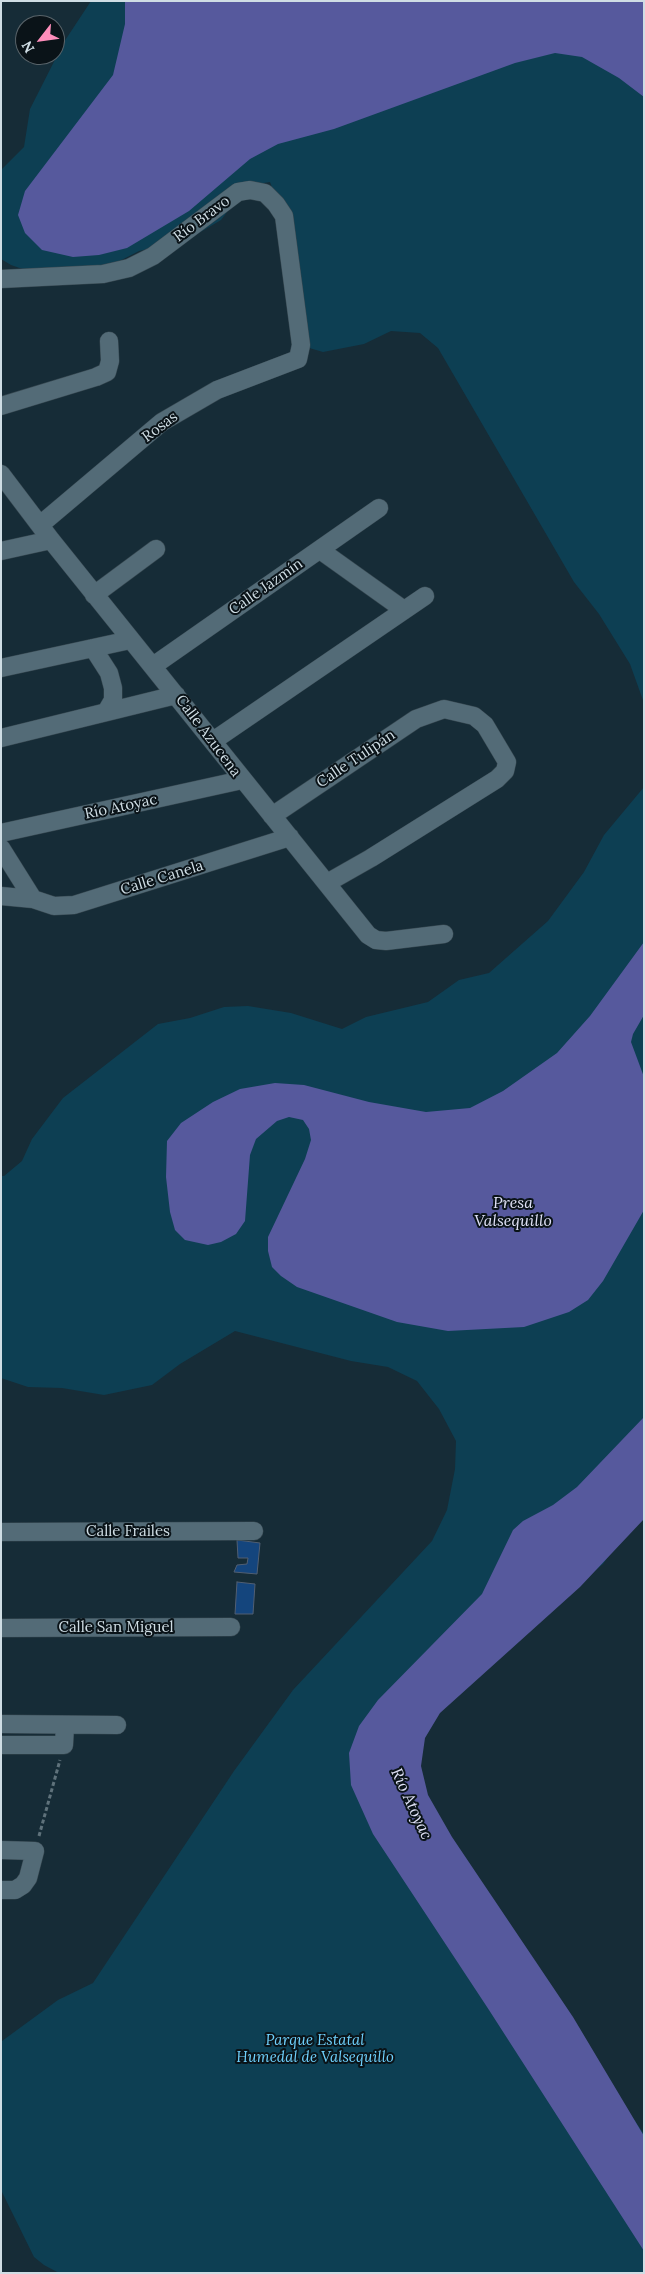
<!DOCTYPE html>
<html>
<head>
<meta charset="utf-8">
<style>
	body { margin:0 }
	#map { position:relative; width:645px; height:2274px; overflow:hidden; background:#162c37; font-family:Lora,serif }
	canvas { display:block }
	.frame { position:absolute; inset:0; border:2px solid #cfdde4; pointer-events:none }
	.north { position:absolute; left:15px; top:15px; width:50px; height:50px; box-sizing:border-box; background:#0a1318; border:1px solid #59646a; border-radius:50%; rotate:240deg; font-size:14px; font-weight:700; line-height:20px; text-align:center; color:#cfdde4 }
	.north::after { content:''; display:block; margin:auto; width:18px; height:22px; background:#fe8ebb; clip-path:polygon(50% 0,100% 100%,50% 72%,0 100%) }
</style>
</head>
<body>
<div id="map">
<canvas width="645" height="2274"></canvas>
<div class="frame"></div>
<div class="north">N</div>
</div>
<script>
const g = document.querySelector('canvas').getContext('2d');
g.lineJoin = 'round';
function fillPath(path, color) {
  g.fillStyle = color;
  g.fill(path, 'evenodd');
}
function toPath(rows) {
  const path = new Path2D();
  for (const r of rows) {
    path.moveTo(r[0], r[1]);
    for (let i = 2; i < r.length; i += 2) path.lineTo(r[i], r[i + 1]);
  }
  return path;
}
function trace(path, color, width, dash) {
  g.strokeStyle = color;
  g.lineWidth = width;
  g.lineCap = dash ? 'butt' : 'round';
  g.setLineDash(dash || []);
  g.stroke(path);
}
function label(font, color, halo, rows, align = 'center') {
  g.font = font + ' Lora,serif';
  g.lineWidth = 4;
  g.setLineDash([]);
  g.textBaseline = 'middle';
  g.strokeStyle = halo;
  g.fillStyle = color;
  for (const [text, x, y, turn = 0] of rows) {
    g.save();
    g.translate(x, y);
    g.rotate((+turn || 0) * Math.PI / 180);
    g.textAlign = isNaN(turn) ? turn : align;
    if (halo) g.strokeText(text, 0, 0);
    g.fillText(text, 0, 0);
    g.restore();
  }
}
const green = toPath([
	[91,1,621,1,644,25,644,703,630,664,599,614,574,582,438,348,420,333,391,331,364,344,323,352,306,347,289,233,270,182,257,184,240,195,221,220,187,240,139,251,100,271,51,279,11,265,1,259,1,170,24,147,30,109,64,42],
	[644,787,644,1505,603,1564,405,1726,405,1767,481,1899,644,2134,644,2273,59,2273,44,2265,34,2257,1,2190,2,2041,58,2000,93,1983,234,1771,293,1690,432,1541,447,1510,455,1469,456,1441,439,1409,417,1381,388,1367,351,1361,235,1331,180,1364,152,1385,104,1395,62,1388,28,1387,1,1378,1,1176,4,1176,22,1161,32,1139,63,1098,158,1024,190,1018,224,1007,248,1006,291,1013,342,1029,366,1017,428,1002,459,980,489,973,548,921,584,872,604,835]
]);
const water = toPath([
	[125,1,644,1,644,97,619,78,582,57,555,53,515,63,334,129,278,144,250,159,189,211,127,248,99,255,73,257,42,250,25,233,18,215,25,191,113,75,125,24],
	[644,942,644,1015,633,1034,631,1042,644,1077,644,1210,603,1281,588,1300,569,1312,524,1327,448,1331,397,1322,297,1287,281,1276,272,1267,268,1251,268,1237,305,1159,311,1140,309,1129,303,1120,289,1117,277,1121,256,1139,250,1155,245,1221,236,1234,221,1242,208,1245,185,1240,175,1230,170,1212,166,1177,167,1141,181,1123,213,1102,240,1089,275,1083,304,1085,369,1102,426,1112,470,1108,503,1091,557,1053,590,1016],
	[644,1417,644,1519,580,1587,440,1713,425,1738,421,1766,428,1795,452,1837,573,2017,644,2136,644,2251,489,2010,373,1834,351,1785,349,1753,359,1726,378,1700,482,1594,513,1530,523,1521,553,1505,577,1487]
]);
const building = toPath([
	[237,1540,260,1543,257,1574,234,1572,237,1565,247,1564,248,1558,238,1558,237,1540],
	[237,1582,255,1584,253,1614,235,1614,237,1582]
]);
const path = toPath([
	[39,1836,60,1760]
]);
const minor = toPath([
	[1,279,103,274,129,268,153,256,238,192,250,190,265,193,276,204,284,216,301,345,298,359,217,390,162,422,40,525],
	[1,406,96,377,107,372,110,361,109,341],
	[1,474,51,540,368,935,376,940,386,941,444,934],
	[320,550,404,610],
	[1,551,51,540],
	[94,595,156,549],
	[93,648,109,673,113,688,113,700,106,712],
	[153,666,379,508],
	[1,668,130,640],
	[1,738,176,695],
	[213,741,425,596],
	[272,816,416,719,444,709,474,716,485,725,507,762,505,771,497,779,371,858,327,883],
	[1,833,242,780],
	[1,848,33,899],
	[1,896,33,899,54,906,74,905,290,837],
	[1,1532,254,1531],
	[1,1628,231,1627],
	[1,1724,117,1725],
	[1,1745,64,1745,65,1725],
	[1,1850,35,1851,28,1878,23,1885,15,1890,1,1890]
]);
const streetNames = [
	["Río Bravo",202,219,-37],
	["Rosas",160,427,-37],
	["Calle Jazmín",266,587,-35],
	["Calle Azucena",208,736,53],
	["Calle Tulipán",356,759,-34],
	["Río Atoyac",121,807,-12],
	["Calle Canela",162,878,-17],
	["Calle Frailes",128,1532],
	["Calle San Miguel",116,1628]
];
const parkNames = [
	["Parque Estatal",315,2041],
	["Humedal de Valsequillo",315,2058]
];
const waterNames = [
	["Presa",513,1203],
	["Valsequillo",513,1221],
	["Río Atoyac",411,1804,65]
];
fillPath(green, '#0d3f53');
fillPath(water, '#56599d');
fillPath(building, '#14457d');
trace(building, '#515f72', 1);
trace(minor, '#374851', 19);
trace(path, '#5f727b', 3, [4, 2.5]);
trace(minor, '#536b77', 18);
label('15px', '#cfdde4', '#0a1318', streetNames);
label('italic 15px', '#6fd1fd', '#0a1318', parkNames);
label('italic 16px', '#e0e2f7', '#0a1318', waterNames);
</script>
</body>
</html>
